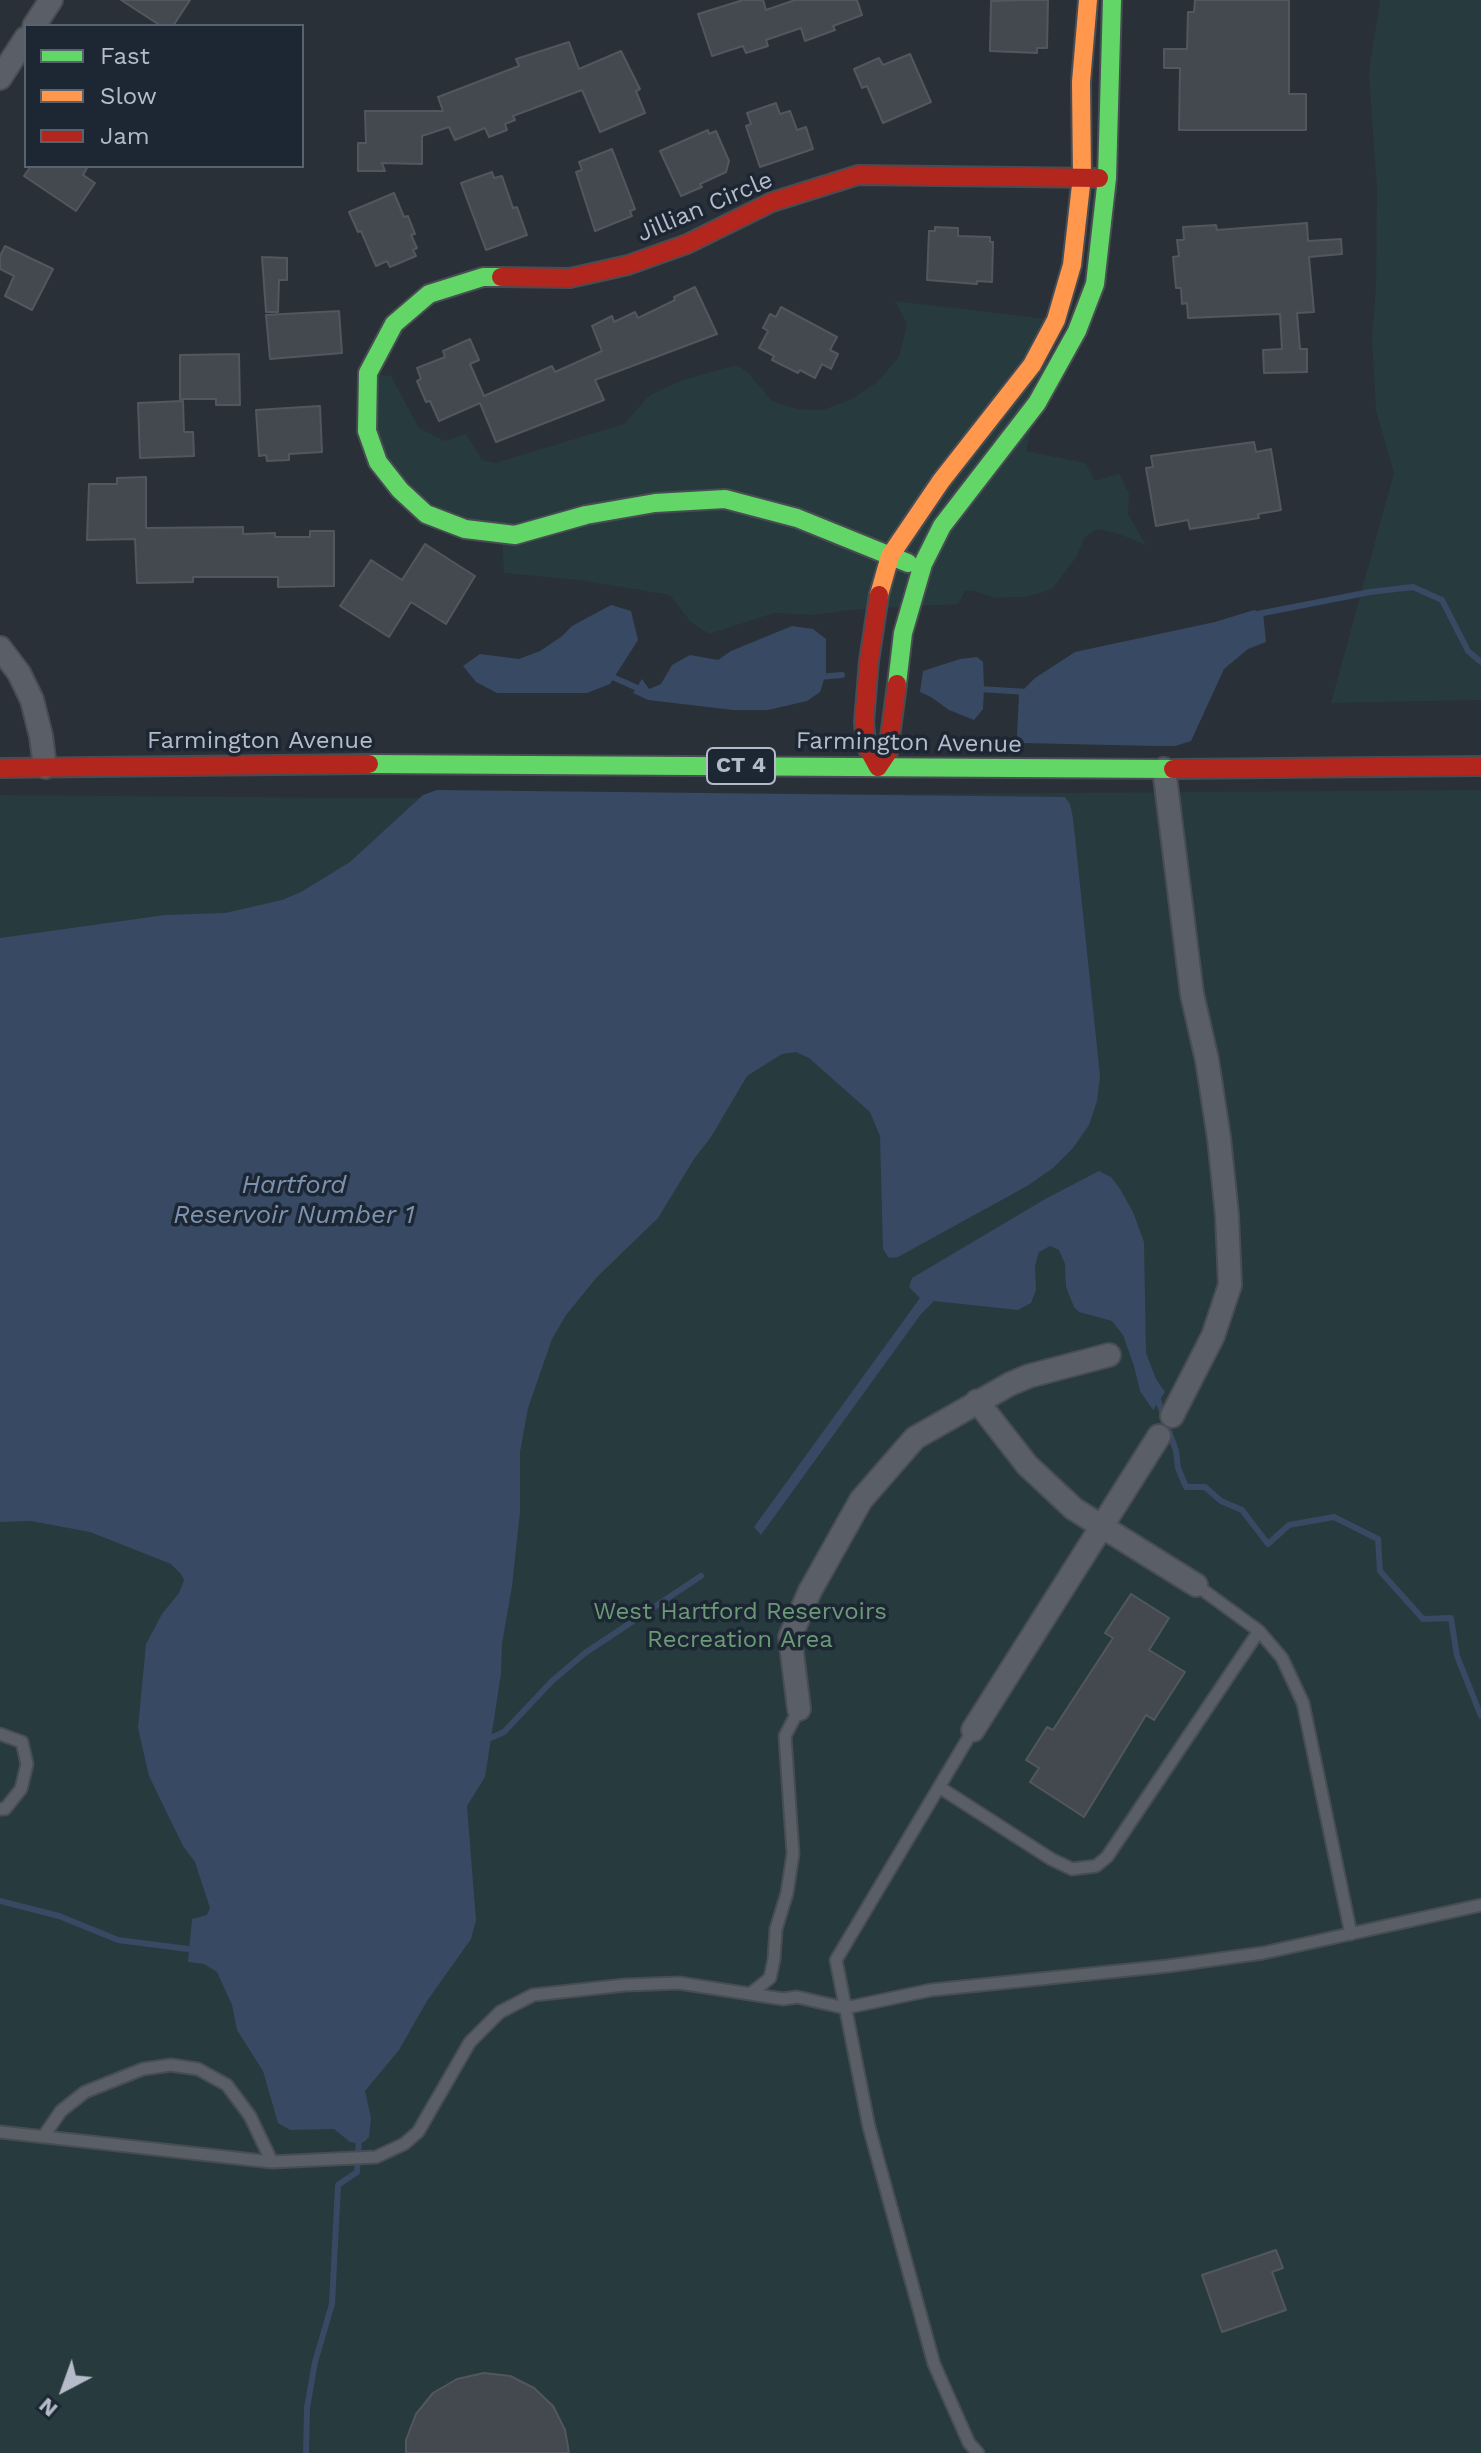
<!DOCTYPE html>
<style>
body{margin:0}
#map{position:relative;width:1481px;height:2453px;overflow:hidden;background:#2a3038;font-family:"Work Sans",sans-serif}
canvas{display:block}
.legend{position:absolute;left:24px;top:24px;width:280px;height:144px;box-sizing:border-box;background:#1d2633;border:2px solid #59626f;margin:0;padding:10px 14px;list-style:none;font-size:24px;color:#b4bcc9}
.legend li{display:flex;align-items:center;gap:16px;height:40px}
.legend b{width:40px;border:2px solid #59626f}
.north{position:absolute;left:24px;top:2349px;width:80px;height:80px;-webkit-text-stroke:6px #1d2633;paint-order:stroke;rotate:221deg;font-size:22px;font-weight:700;line-height:32px;text-align:center;color:#b4bcc9}
.north::after{content:'';display:block;margin:auto;width:28px;height:36px;background:#b4bcc9;clip-path:polygon(50% 0,100% 100%,50% 72%,0 100%)}
</style>
<div id="map">
<canvas width="1481" height="2453"></canvas>
<ul class="legend">
<li><b style="height:10px;background:#63d668"></b>Fast</li>
<li><b style="height:10px;background:#ff974d"></b>Slow</li>
<li><b style="height:10px;background:#b3261e"></b>Jam</li>
</ul>
<div class="north">N</div>
</div>
<script>
const context = document.querySelector('canvas').getContext('2d');
context.lineJoin = 'round';
function fillPath(path, color) { context.fillStyle = color; context.fill(path, 'evenodd'); }
const shape = rows => new Path2D(rows.map(r => 'M' + r).join(''));
function stroke(path, color, width, dash) { context.strokeStyle = color; context.lineWidth = width; context.lineCap = dash ? 'butt' : 'round'; context.setLineDash(dash || []); context.stroke(path); }
function label(font, color, halo, rows, align = 'center') {
  context.font = font + ' "Work Sans",sans-serif'; context.lineWidth = 7; context.setLineDash([]); context.textBaseline = 'middle'; context.strokeStyle = halo; context.fillStyle = color; for (const [text, x, y, turn = 0] of rows) {
    context.save(); context.translate(x, y); context.rotate((+turn || 0) * Math.PI / 180); context.textAlign = isNaN(turn) ? turn : align; if (halo) context.strokeText(text, 0, 0); context.fillText(text, 0, 0); context.restore();
  }
}
const green = shape([
 [1380,0,1481,0,1481,700,1331,703,1394,473,1376,410,1372,338,1376,287,1377,189,1369,73],
 [895,301,1056,320,1026,451,1085,463,1095,481,1119,474,1129,493,1128,514,1146,545,1119,534,1098,529,1084,538,1077,556,1052,589,1027,597,995,598,975,591,965,591,958,604,849,610,813,615,774,613,709,634,690,621,670,595,579,580,504,573,502,534,465,529,378,462,368,373,391,376,419,428,445,441,466,434,482,460,495,463,624,424,650,395,683,380,737,365,749,374,772,401,796,409,823,410,852,399,876,383,899,357,907,324],
 [1481,790,1481,2453,0,2453,0,795,353,798]
]);
const water = shape([
 [611,605,631,611,638,640,610,684,587,693,497,693,476,682,463,666,480,654,519,659,540,651,561,637,572,626],
 [1254,610,1263,613,1266,642,1248,649,1224,669,1191,741,1175,746,1154,746,1024,743,1017,738,1019,694,1035,678,1075,652,1215,622],
 [792,626,813,629,826,639,826,673,820,692,807,701,768,710,733,710,648,700,633,693,642,679,649,689,661,684,672,665,690,655,718,660,731,651],
 [977,657,983,662,984,688,983,709,974,720,949,710,931,697,920,692,923,671,960,659],
 [437,790,1065,797,1070,804,1073,818,1100,1076,1097,1101,1089,1125,1073,1148,1053,1168,1027,1186,898,1257,889,1258,883,1249,880,1136,870,1112,809,1058,796,1052,782,1054,747,1076,711,1137,694,1159,658,1218,597,1277,566,1315,552,1339,528,1408,520,1452,520,1512,512,1586,502,1644,501,1674,485,1777,467,1806,476,1920,471,1939,427,2001,399,2050,365,2091,371,2118,369,2137,364,2142,357,2143,350,2142,334,2129,290,2130,278,2123,263,2071,237,2030,232,2005,217,1972,204,1964,188,1962,192,1919,207,1915,210,1908,195,1862,183,1846,149,1776,138,1728,146,1644,162,1614,179,1593,184,1580,181,1574,171,1564,90,1532,31,1521,0,1522,0,938,165,915,225,913,282,900,301,892,350,862,423,795],
 [1099,1171,1111,1177,1120,1189,1133,1212,1144,1242,1146,1353,1156,1379,1165,1392,1153,1410,1140,1391,1134,1366,1123,1335,1112,1321,1079,1312,1074,1307,1066,1287,1065,1264,1059,1250,1050,1246,1039,1252,1035,1266,1036,1290,1031,1303,1018,1310,934,1301,921,1314,761,1535,754,1527,920,1298,909,1287,912,1278,1047,1198]
]);
const stream = shape([
 [1258,614,1370,592,1413,587,1442,600,1468,651,1481,662],
 [608,675,642,690],
 [818,677,842,675],
 [979,689,1028,692],
 [1157,1397,1176,1451,1178,1468,1186,1487,1205,1487,1221,1501,1242,1510,1268,1544,1289,1525,1334,1517,1378,1539,1380,1571,1423,1619,1451,1618,1457,1656,1481,1716],
 [486,1740,504,1732,552,1681,585,1653,701,1576],
 [0,1901,59,1916,118,1940,196,1950],
 [306,2453,307,2408,315,2362,332,2304,338,2185,357,2172,359,2138]
]);
const building = shape([
 [121,0,190,0,173,26,161,26,121,0],
 [743,0,763,0,766,10,795,0,857,0,862,15,833,26,835,30,805,41,801,28,766,40,768,46,746,53,743,46,712,56,698,14,743,0],
 [1026,0,1048,0,1047,48,1037,48,1037,53,990,51,991,1,1026,0],
 [1195,0,1289,0,1289,94,1306,94,1306,130,1179,130,1180,68,1164,68,1164,49,1187,49,1188,12,1194,12,1195,0],
 [569,42,579,69,621,51,640,89,636,91,645,113,600,132,582,90,513,116,515,120,505,124,507,130,489,137,485,128,455,140,449,127,422,136,422,164,382,163,385,171,358,171,358,143,366,143,365,111,443,111,438,97,519,66,516,59,569,42],
 [910,54,931,102,883,123,867,86,862,88,854,69,879,58,883,65,910,54],
 [776,103,780,114,790,111,797,130,806,127,813,149,760,167,746,126,751,124,747,113,776,103],
 [708,130,709,134,716,131,729,161,726,172,700,184,702,187,681,196,660,151,708,130],
 [612,149,635,209,630,211,632,216,595,231,576,172,582,170,579,162,612,149],
 [31,166,88,166,83,175,95,183,76,211,24,176,31,166],
 [492,172,494,178,502,176,513,208,517,207,527,235,486,250,461,183,492,172],
 [394,193,404,217,408,216,415,234,411,235,417,248,413,250,416,256,390,267,387,261,376,266,361,231,358,232,349,212,394,193],
 [1307,223,1308,241,1341,239,1342,254,1309,257,1314,312,1297,313,1300,349,1307,349,1307,372,1264,373,1263,350,1282,349,1280,314,1188,318,1187,303,1182,304,1181,288,1176,288,1173,257,1179,256,1177,240,1184,240,1183,227,1216,225,1217,230,1307,223],
 [935,227,958,228,958,236,990,237,990,242,993,242,992,282,977,281,977,284,927,280,929,231,935,231,935,227],
 [5,246,53,269,32,310,5,296,14,276,0,269,0,256,5,246],
 [262,257,287,258,287,280,279,280,278,312,266,312,262,257],
 [695,287,717,334,595,380,604,400,496,442,480,403,439,421,430,401,426,402,417,381,421,379,417,368,445,357,443,351,470,339,479,360,470,364,484,396,552,366,555,372,602,351,592,326,612,316,614,322,635,312,638,318,675,300,674,297,695,287],
 [781,307,837,337,830,350,838,354,831,369,822,364,815,378,800,370,798,373,772,360,774,356,759,348,768,331,763,328,770,314,776,317,781,307],
 [339,311,342,353,270,359,266,315,339,311],
 [239,354,240,405,216,405,216,399,180,399,180,355,239,354],
 [183,401,184,432,193,432,194,456,140,458,138,403,183,401],
 [320,406,322,452,289,454,289,460,267,461,266,455,259,456,256,410,320,406],
 [1254,442,1256,452,1271,449,1281,510,1258,514,1259,518,1190,529,1188,520,1156,526,1146,468,1153,467,1151,456,1254,442],
 [146,477,146,528,243,527,243,534,275,533,275,537,310,537,310,531,334,531,334,586,278,587,278,577,193,577,193,582,137,583,135,539,87,540,89,484,117,484,117,478,146,477],
 [425,544,475,576,446,624,411,602,389,637,340,606,371,560,402,580,425,544],
 [1131,1594,1169,1618,1149,1650,1185,1672,1154,1720,1146,1715,1084,1817,1030,1782,1039,1768,1026,1760,1047,1727,1053,1730,1113,1638,1105,1633,1131,1594],
 [1276,2250,1283,2268,1272,2272,1286,2310,1222,2332,1202,2275,1276,2250],
 [484,2373,510,2376,534,2388,553,2406,565,2430,569,2453,406,2453,406,2440,416,2414,433,2393,457,2379,484,2373]
]);
const lane = shape([
 [1196,1585,1259,1631],
 [973,1730,836,1960,869,2127,934,2364,969,2443,978,2453],
 [0,1734,22,1742,27,1764,21,1789,5,1809,0,1809],
 [939,1787,1051,1859,1072,1869,1096,1866,1107,1857,1259,1631,1282,1658,1303,1703,1351,1934],
 [750,1994,770,1978,774,1959,776,1929,787,1893,793,1854,785,1736,799,1709],
 [0,2132,272,2162,376,2157,404,2144,418,2132,470,2042,500,2012,533,1995,625,1985,679,1983,783,1999,797,1997,845,2008,931,1990,1168,1966,1263,1953,1481,1905],
 [43,2137,61,2111,85,2092,143,2069,171,2065,198,2069,227,2085,250,2116,272,2162]
]);
const street = shape([
 [34,26,51,0],
 [0,78,26,38],
 [0,648,19,673,32,700,41,736,45,767],
 [1164,769,1192,994,1207,1060,1219,1138,1227,1215,1230,1285,1213,1336,1172,1416],
 [977,1401,1027,1465,1074,1509,1196,1585],
 [799,1709,790,1637,810,1591,861,1500,915,1438,1010,1384,1029,1376,1109,1355],
 [973,1730,1159,1436]
]);
const fast = shape([
 [501,277,483,277,429,294,394,324,368,373,367,431,378,462,400,490,426,514,465,529,515,535,586,515,655,503,725,499,797,518,908,563],
 [897,684,903,633,923,564,942,526,1037,403,1077,331,1095,284,1107,178,1112,0],
 [369,764,1173,769]
]);
const slow = shape([
 [879,595,890,556,941,481,1032,365,1056,320,1072,265,1082,176,1081,82,1088,0]
]);
const jam = shape([
 [501,277,570,278,628,265,687,244,772,202,858,175,1099,178],
 [879,595,869,661,864,722,866,745,878,767,888,752,897,684],
 [0,768,369,764],
 [1173,769,1481,766]
]);
const shields = [
 [741,766,68]
];
const shieldNames = [
 ["CT 4",741,766]
];
const streetNames = [
 ["Jillian Circle",705,207,-23],
 ["Farmington Avenue",260,741],
 ["Farmington Avenue",909,743,1]
];
const parkNames = [
 ["West Hartford Reservoirs",740,1612],
 ["Recreation Area",740,1640]
];
const waterNames = [
 ["Hartford",294,1185],
 ["Reservoir Number 1",294,1215]
];
fillPath(green, '#273a3e');
fillPath(water, '#384963');
stroke(stream, '#384963', 6);
fillPath(building, '#444950');
stroke(building, '#52575f', 2);
stroke(lane, '#484c53', 15);
stroke(street, '#484c53', 26);
stroke(fast, '#484c53', 22);
stroke(slow, '#484c53', 22);
stroke(jam, '#484c53', 22);
stroke(lane, '#5a5e66', 11);
stroke(street, '#5a5e66', 22);
stroke(fast, '#63d668', 18);
stroke(slow, '#ff974d', 18);
stroke(jam, '#b3261e', 18);
for (const [x, y, w] of shields) { const box = new Path2D(); box.roundRect(x - w / 2, y - 18, w, 36, 6); context.fillStyle = '#1d2633'; context.fill(box); stroke(box, '#b4bcc9', 2); }
label('bold 22px', '#b4bcc9', null, shieldNames);
label('24px', '#b4bcc9', '#1d2633', streetNames);
label('24px', '#6b9a76', '#1d2633', parkNames);
label('italic 26px', '#7c92b1', '#1d2633', waterNames);
</script>
